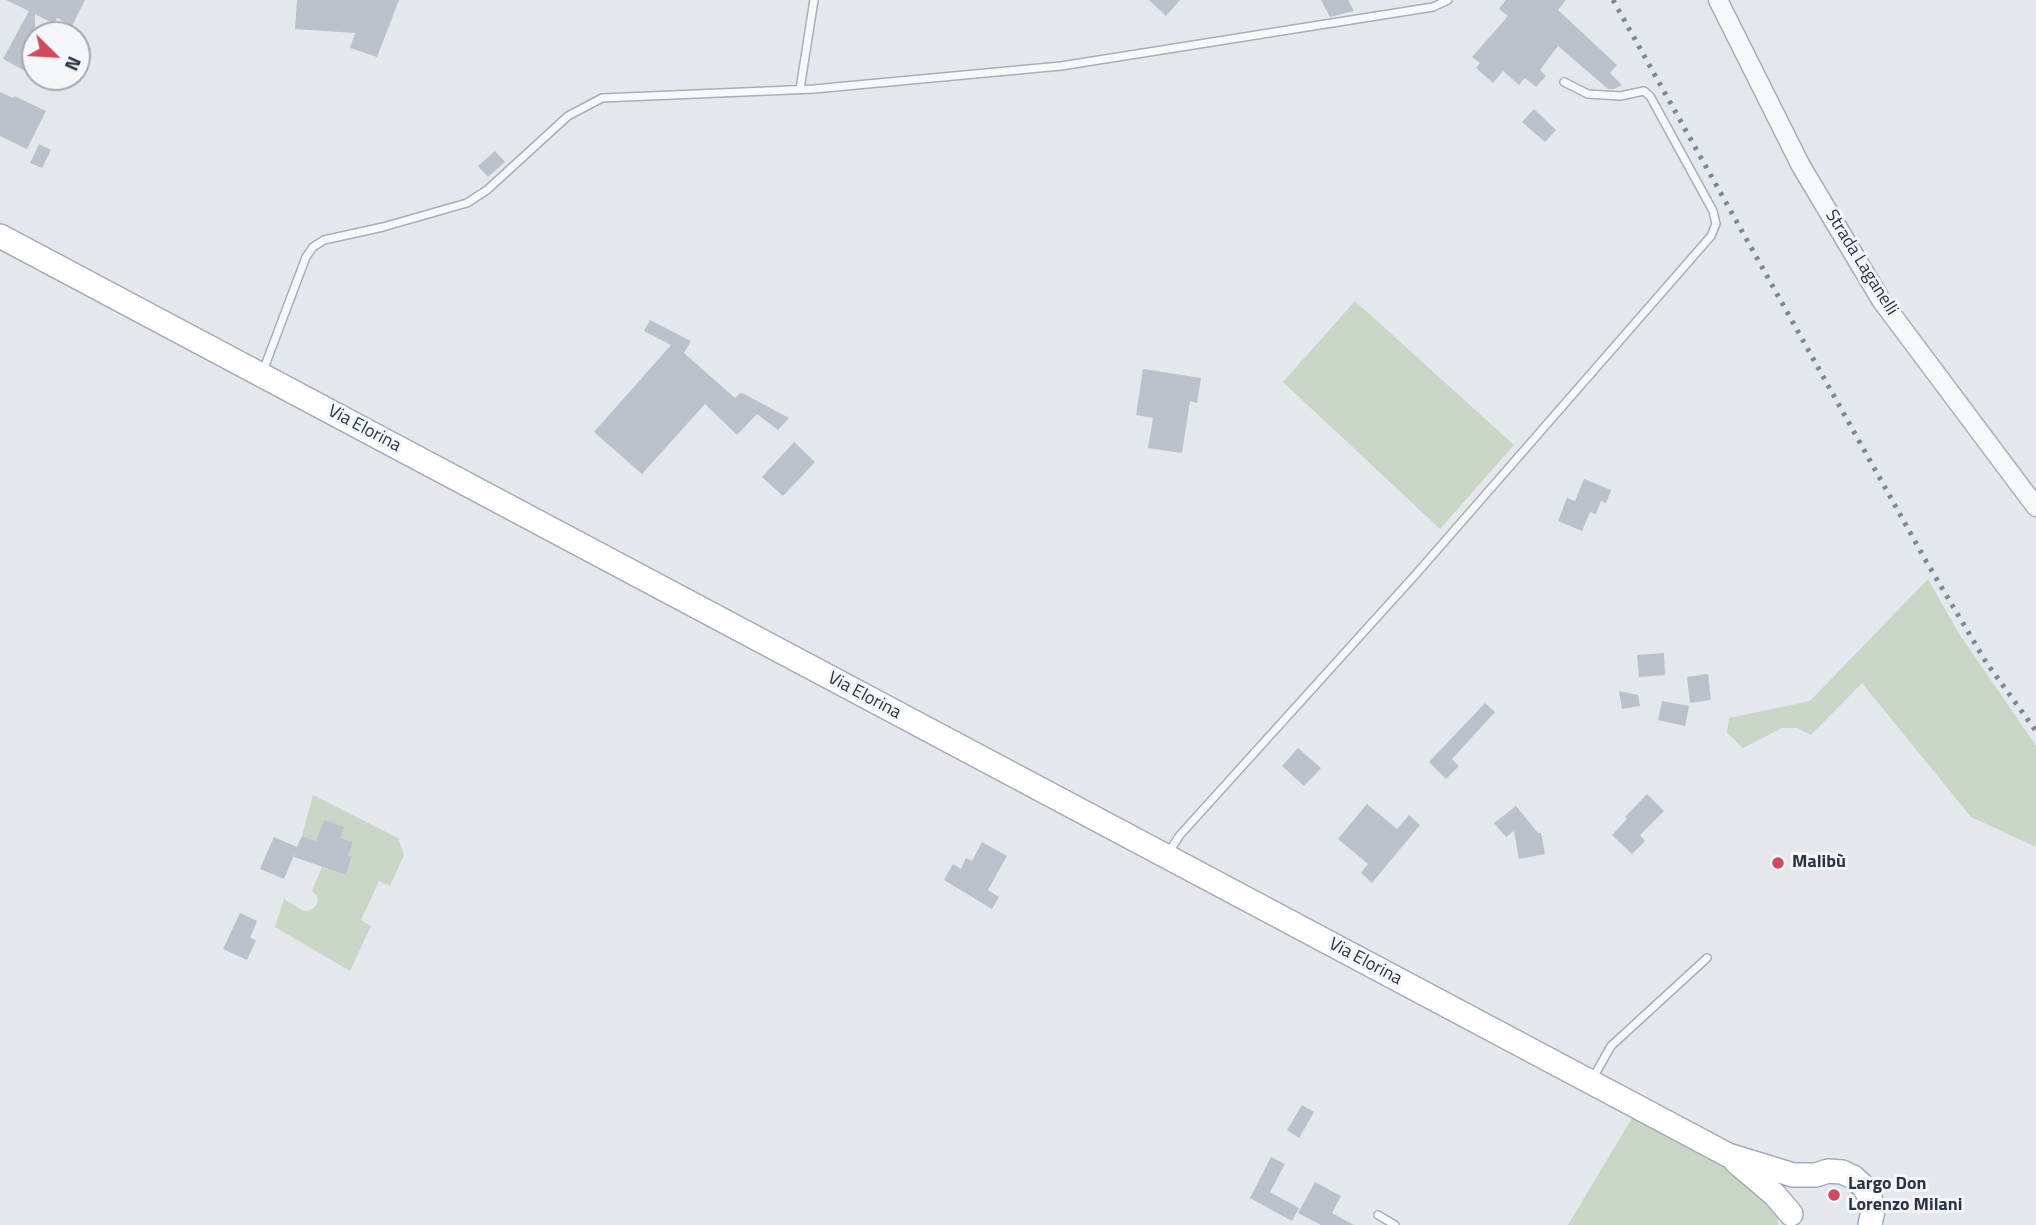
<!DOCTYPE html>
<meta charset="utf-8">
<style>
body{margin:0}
#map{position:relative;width:2036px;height:1225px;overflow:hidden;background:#e4e7ec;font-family:"Titillium Web",sans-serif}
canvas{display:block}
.north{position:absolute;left:21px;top:21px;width:70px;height:70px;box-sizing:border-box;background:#f4f6f9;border:2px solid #a4a8b1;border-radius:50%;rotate:114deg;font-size:19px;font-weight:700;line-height:28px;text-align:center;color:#2b3445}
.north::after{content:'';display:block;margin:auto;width:24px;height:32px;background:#d1495b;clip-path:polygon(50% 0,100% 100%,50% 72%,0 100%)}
</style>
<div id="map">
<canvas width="2036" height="1225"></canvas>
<div class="north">N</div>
</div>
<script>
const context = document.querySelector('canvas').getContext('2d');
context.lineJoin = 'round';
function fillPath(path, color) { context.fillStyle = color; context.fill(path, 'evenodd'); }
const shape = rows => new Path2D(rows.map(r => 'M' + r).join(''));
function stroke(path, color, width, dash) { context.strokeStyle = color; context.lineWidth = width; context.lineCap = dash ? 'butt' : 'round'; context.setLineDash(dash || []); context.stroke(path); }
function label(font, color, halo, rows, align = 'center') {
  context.font = font + ' "Titillium Web",sans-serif'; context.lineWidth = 6; context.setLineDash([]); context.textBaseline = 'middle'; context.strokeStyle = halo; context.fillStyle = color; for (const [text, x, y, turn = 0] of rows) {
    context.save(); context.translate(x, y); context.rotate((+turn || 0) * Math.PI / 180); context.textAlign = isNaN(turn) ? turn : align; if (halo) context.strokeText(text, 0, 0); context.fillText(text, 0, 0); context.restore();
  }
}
const green = shape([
 [1355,301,1514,445,1440,529,1283,382],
 [1928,579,1958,632,2036,746,2036,847,1971,817,1862,683,1811,735,1797,728,1782,728,1743,748,1727,733,1729,718,1810,701],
 [313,795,398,838,404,855,390,886,379,881,361,920,371,926,350,971,275,927,284,899,302,910,308,911,314,908,318,902,317,896,312,891,322,867,346,875,352,858,348,856,353,842,340,838,319,842,302,836],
 [1632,1118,1731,1170,1777,1208,1778,1225,1568,1225]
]);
const building = shape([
 [6,0,85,0,72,26,57,18,54,24,35,14,35,52,25,71,3,59,29,11],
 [297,0,399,0,377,57,350,48,355,33,295,29],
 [1149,0,1180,0,1166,16],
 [1321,0,1348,0,1354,11,1330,17],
 [1506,0,1566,0,1558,10,1617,65,1610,73,1622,85,1614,89,1608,89,1558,46,1540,70,1546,76,1536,87,1525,78,1519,85,1503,71,1493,83,1476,68,1480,63,1472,57,1508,16,1499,9],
 [0,92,13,98,14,96,46,111,27,149,0,136],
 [1534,109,1556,130,1545,142,1522,122],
 [39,144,51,150,42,168,30,163],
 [495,151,505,162,488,177,478,166],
 [650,320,691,341,684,353,735,398,740,393,744,394,789,418,778,430,757,414,737,435,705,404,642,474,594,432,671,345,644,331],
 [1143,369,1201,378,1197,403,1190,401,1182,453,1148,448,1153,418,1136,415],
 [794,442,815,462,783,496,762,477],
 [1584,479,1611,490,1606,503,1601,501,1596,514,1590,512,1582,531,1558,521,1567,498,1575,501],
 [1664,653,1665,675,1639,677,1637,655],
 [1708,674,1711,700,1690,703,1687,677],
 [1619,691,1638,695,1640,706,1622,709],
 [1662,701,1689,706,1685,726,1658,720],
 [1485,703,1495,712,1452,759,1459,766,1446,779,1429,762],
 [1298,748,1321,768,1304,786,1282,766],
 [1647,794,1664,811,1640,835,1645,841,1632,854,1612,835,1627,819,1625,817],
 [1367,804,1397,829,1409,815,1420,825,1372,883,1361,873,1368,864,1338,839],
 [1516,806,1538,833,1541,833,1545,854,1519,859,1514,831,1506,837,1494,823],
 [324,820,344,827,340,838,353,842,348,856,352,857,346,875,294,857,295,853,284,879,260,869,274,837,297,847,302,836,316,841],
 [982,842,1007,856,988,890,999,897,992,909,944,880,953,864,961,869,966,858,972,861],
 [240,913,257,921,250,938,256,940,247,960,223,949],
 [1302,1105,1314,1112,1299,1138,1287,1130],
 [1271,1157,1285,1164,1270,1192,1299,1208,1292,1221,1250,1198],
 [1315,1182,1341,1196,1332,1213,1354,1225,1321,1225,1298,1213]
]);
const service = shape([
 [800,89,814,0],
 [263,371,306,257,313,247,324,240,383,227,467,203,487,190,568,116,602,98,814,89,1061,66,1433,7,1448,0],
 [1168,853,1180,835,1417,573,1711,236,1716,224,1713,211,1650,96,1644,91,1620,96,1588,94,1564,82],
 [1593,1078,1611,1046,1707,958],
 [1378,1215,1395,1225]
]);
const tertiary = shape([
 [1718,0,1801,166,1881,300,2036,507]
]);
const primary = shape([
 [0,236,1728,1155,1793,1175,1816,1175,1828,1171,1842,1172,1853,1177,1863,1186,1870,1197,1873,1210,1870,1225],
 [1736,1162,1775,1195,1791,1214]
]);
const rail = shape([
 [1613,0,1926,561,1986,662,2036,731]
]);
const markers = [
 [1778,863,7,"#d1495b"],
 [1834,1195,7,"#d1495b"]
];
const streetNames = [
 ["Strada Laganelli",1861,263,58],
 ["Via Elorina",364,429,28],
 ["Via Elorina",864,696,28],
 ["Via Elorina",1365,962,28]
];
const poiNames = [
 ["Malibù",1792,863],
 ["Largo Don",1848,1185],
 ["Lorenzo Milani",1848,1206]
];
fillPath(green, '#c9d6c5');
fillPath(building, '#bbc0ca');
stroke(service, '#a9aeb7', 10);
stroke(tertiary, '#a9aeb7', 21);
stroke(primary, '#a3abb8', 26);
stroke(service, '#f7f8fa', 7);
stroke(tertiary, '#f7f8fa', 18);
stroke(primary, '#fff', 23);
stroke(rail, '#7d8696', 5, [3.5, 7]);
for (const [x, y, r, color] of markers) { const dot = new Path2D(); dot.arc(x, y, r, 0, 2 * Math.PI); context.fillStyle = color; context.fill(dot); stroke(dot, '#f4f6f9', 2.5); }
label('18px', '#2b3445', '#f4f6f9', streetNames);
label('bold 18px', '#2b3445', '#f4f6f9', poiNames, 'left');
</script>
